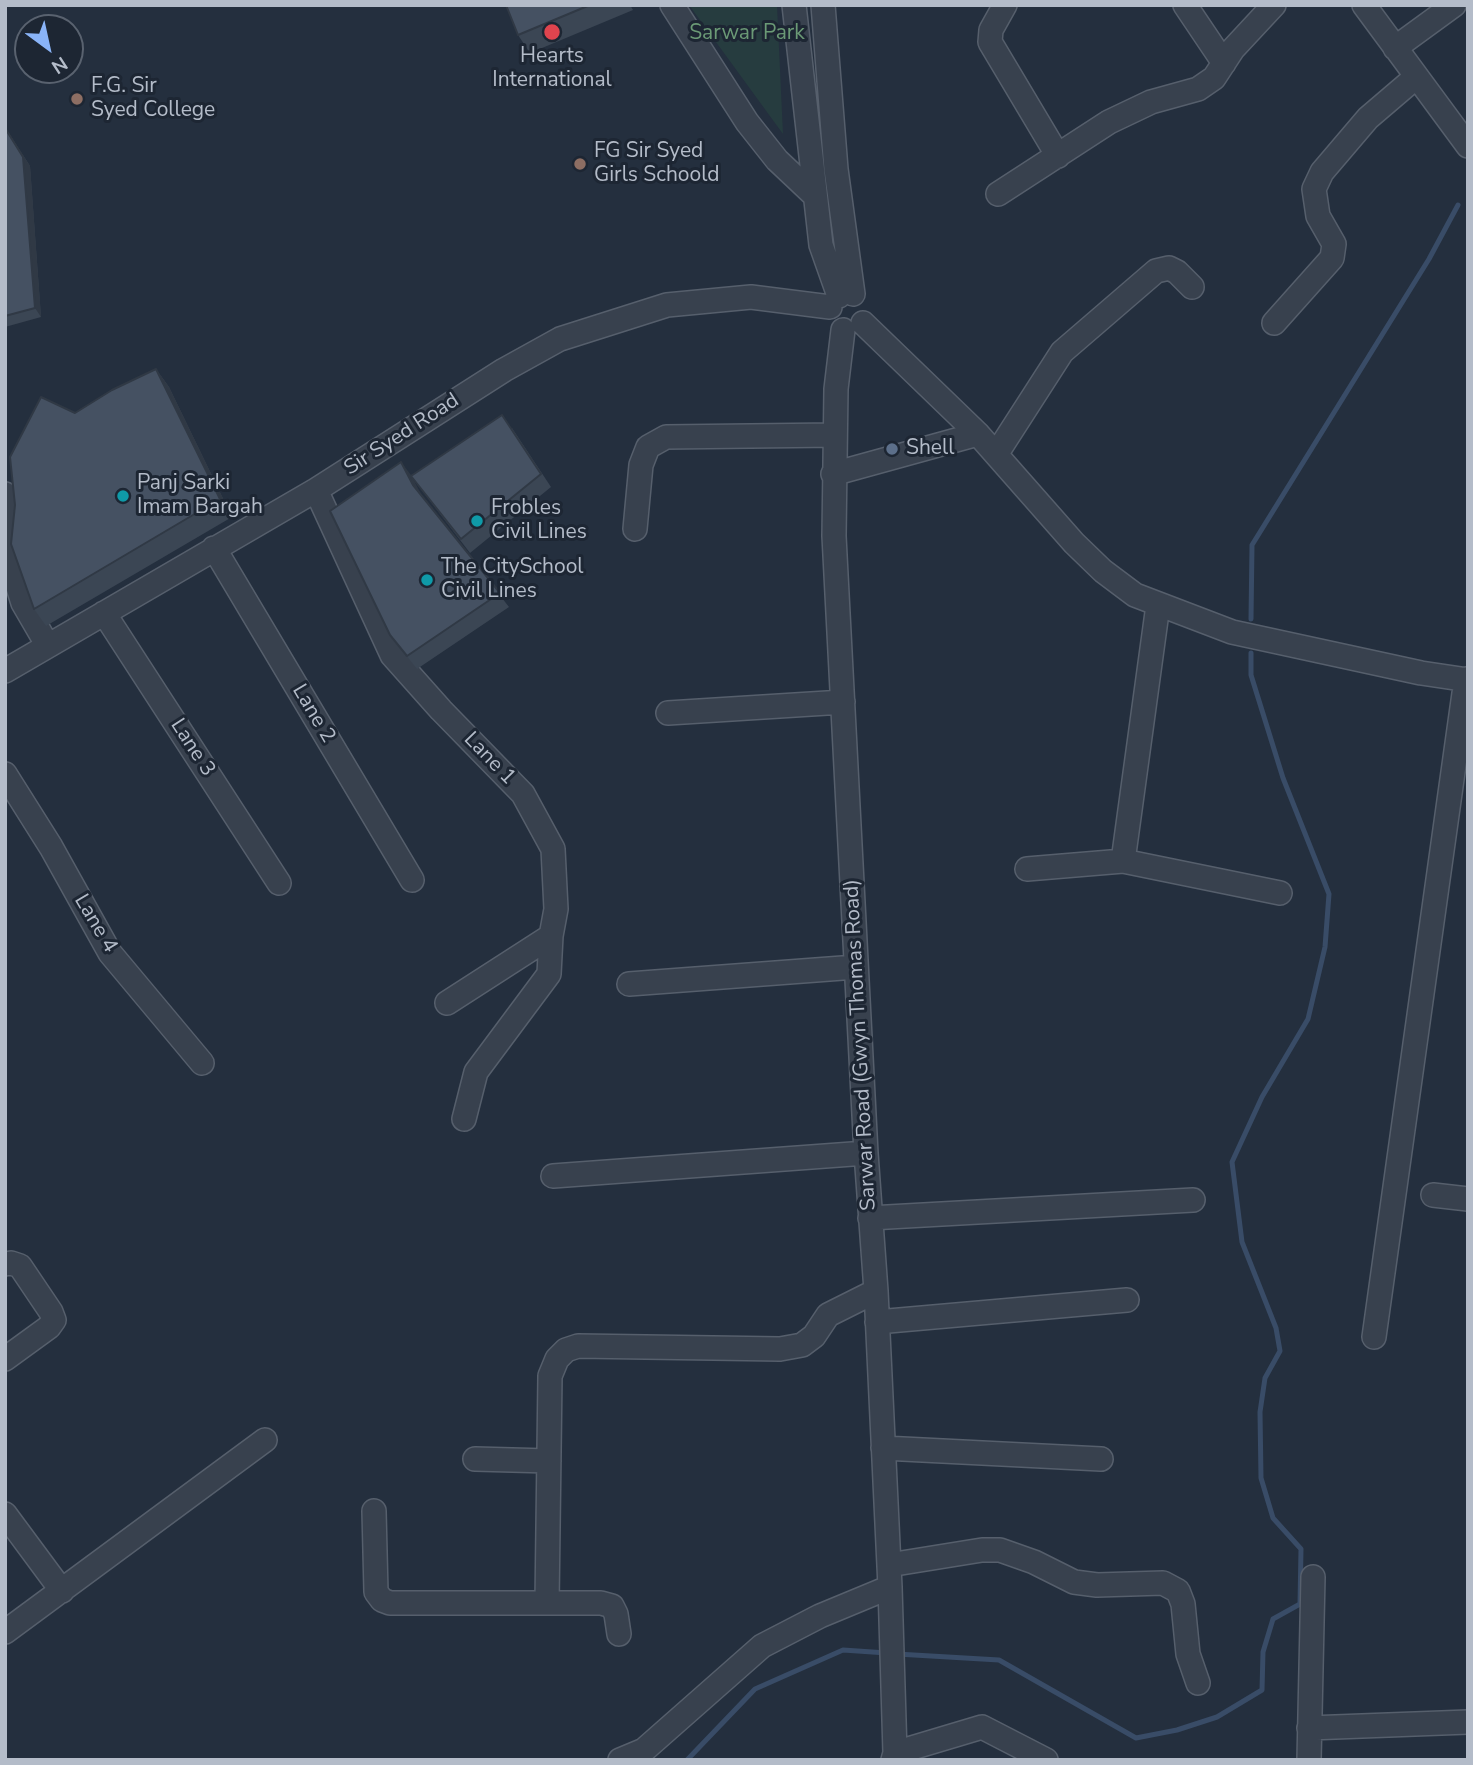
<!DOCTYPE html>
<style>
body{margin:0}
#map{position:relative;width:1473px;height:1765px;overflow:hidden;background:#242f3e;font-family:"Nunito Sans",sans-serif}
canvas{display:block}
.frame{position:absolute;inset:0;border:7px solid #b4bcc9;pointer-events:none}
.north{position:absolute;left:14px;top:14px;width:70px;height:70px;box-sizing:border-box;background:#1d2633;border:2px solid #59626f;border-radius:50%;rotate:147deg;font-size:19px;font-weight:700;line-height:28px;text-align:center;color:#b4bcc9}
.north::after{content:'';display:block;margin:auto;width:24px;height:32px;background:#8ab4f8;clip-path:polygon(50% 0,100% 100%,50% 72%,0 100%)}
</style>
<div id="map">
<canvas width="1473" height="1765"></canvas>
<div class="frame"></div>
<div class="north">N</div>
</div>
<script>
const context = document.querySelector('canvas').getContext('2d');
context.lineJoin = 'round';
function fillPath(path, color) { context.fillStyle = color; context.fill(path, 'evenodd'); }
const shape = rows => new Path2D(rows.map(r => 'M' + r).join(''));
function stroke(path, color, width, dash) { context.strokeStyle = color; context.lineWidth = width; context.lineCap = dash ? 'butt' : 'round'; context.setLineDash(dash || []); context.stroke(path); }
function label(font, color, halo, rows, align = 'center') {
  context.font = font + ' "Nunito Sans",sans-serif'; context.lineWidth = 6; context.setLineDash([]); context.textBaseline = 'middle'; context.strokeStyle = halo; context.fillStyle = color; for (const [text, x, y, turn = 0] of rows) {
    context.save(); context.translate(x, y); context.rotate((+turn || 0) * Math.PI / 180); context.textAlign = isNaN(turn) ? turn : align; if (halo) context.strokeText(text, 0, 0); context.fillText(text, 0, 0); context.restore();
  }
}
const green = shape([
 [689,5,777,5,783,134]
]);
const stream = shape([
 [1251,619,1252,545,1429,259,1458,205],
 [897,1654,999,1660,1136,1738,1177,1730,1217,1717,1262,1690,1263,1652,1273,1619,1300,1604,1301,1549,1273,1518,1261,1478,1260,1412,1265,1378,1280,1351,1276,1328,1242,1242,1232,1162,1262,1097,1308,1019,1325,947,1329,894,1283,778,1251,675,1251,653],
 [687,1760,755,1689,843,1650,887,1653]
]);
const minor = shape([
 [672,5,747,122,777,160,813,194],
 [794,5,821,245,839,296],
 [823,5,836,169,853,294],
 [1005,5,991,30,990,42,1058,156],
 [1185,5,1224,63],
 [1364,5,1468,146],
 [1395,48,1454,5],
 [998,194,1109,122,1151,102,1198,89,1214,78,1233,49,1274,5],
 [863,323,978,434,1074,543,1103,571,1135,595,1232,632,1421,673,1468,680],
 [1274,323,1332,258,1334,244,1318,216,1314,189,1322,172,1368,118,1416,77],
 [843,330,836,389,834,536,866,1153,876,1291,890,1587,895,1753,893,1760],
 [997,453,1062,352,1156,271,1169,268,1177,272,1192,287],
 [833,474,978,434],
 [316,490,392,655,441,710,523,794,553,849,556,909,551,936,549,974,476,1072,464,1119],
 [5,494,16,527,11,565,23,603,48,646],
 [635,529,641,465,648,447,666,437,835,435],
 [214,548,412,880],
 [104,613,279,883],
 [5,671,316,490,504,370,560,339,667,305,751,297,830,307],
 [668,713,843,702],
 [5,774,51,847,110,953,202,1063],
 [1123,861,1158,605],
 [1027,869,1123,861,1280,893],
 [629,984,856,967],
 [447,1003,551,936],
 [553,1176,866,1153],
 [1433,1195,1468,1199],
 [870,1218,1193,1200],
 [5,1264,11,1263,20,1266,51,1312,54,1320,49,1327,5,1359],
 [877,1322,1127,1300],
 [1374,1337,1466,679],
 [883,1448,1101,1459],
 [475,1459,549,1461],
 [374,1511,376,1592,382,1600,390,1603,601,1603,612,1606,616,1614,619,1634],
 [5,1514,62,1591],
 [889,1565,982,1550,1000,1550,1034,1562,1074,1582,1097,1585,1163,1583,1178,1591,1183,1604,1188,1654,1198,1683],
 [547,1603,550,1376,557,1359,566,1350,578,1346,780,1349,802,1345,814,1336,828,1315,876,1291],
 [5,1632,265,1440],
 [1309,1728,1468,1722],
 [895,1753,982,1727,1046,1760],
 [620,1760,644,1750,762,1646,820,1616,890,1587],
 [1309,1760,1313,1577]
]);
const wall = shape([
 [506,5,630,5,633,10,530,53,518,35],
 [5,127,30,166,41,317,5,327],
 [156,369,169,387,232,517,46,626,34,609,75,413],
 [512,428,551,487,470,553,411,476,420,493,509,607,417,669,390,635,411,476]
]);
const shadedWall = shape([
 [5,127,30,166,41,317,35,308],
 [156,369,169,387,232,517,220,499],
 [401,462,411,475,423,498,413,485]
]);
const building = shape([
 [506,5,590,5,518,35,506,5],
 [5,128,23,157,35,308,5,316,5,128],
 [156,369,220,499,34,609,11,544,15,505,10,457,41,397,75,413,112,390,156,369],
 [502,415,541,474,461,539,411,476,502,415],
 [401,462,413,485,500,593,407,656,390,635,330,511,401,462]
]);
const markers = [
 [552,32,9,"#e0444e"],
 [77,99,7,"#8d6e63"],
 [580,164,7,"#8d6e63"],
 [892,449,7,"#5c6f8a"],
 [123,496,7,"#0f9aa8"],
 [477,521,7,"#0f9aa8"],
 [427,580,7,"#0f9aa8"]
];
const parkNames = [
 ["Sarwar Park",747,34]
];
const poiNames = [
 ["Hearts",552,57,"center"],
 ["International",552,81,"center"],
 ["F.G. Sir",91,87],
 ["Syed College",91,111],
 ["FG Sir Syed",594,152],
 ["Girls Schoold",594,176],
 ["Shell",906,449],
 ["Panj Sarki",137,484],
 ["Imam Bargah",137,508],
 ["Frobles",491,509],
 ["Civil Lines",491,533],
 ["The CitySchool",441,568],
 ["Civil Lines",441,592]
];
const streetNames = [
 ["Sir Syed Road",402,435,-33],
 ["Lane 2",313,714,59],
 ["Lane 3",192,748,57],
 ["Lane 1",489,759,46],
 ["Lane 4",95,924,59],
 ["Sarwar Road (Gwyn Thomas Road)",861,1045,-93]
];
fillPath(green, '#263c3f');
stroke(stream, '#394c67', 5);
stroke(minor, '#565f6c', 26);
stroke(minor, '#38414e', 23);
fillPath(wall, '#3b4654');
fillPath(shadedWall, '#303945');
fillPath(building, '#455162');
stroke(building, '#303945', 2);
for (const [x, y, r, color] of markers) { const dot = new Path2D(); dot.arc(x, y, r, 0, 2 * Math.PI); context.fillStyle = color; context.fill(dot); stroke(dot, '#1d2633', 2.5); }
label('21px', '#6b9a76', '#1d2633', parkNames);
label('21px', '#b4bcc9', '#1d2633', poiNames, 'left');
label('21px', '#b4bcc9', '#1d2633', streetNames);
</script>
